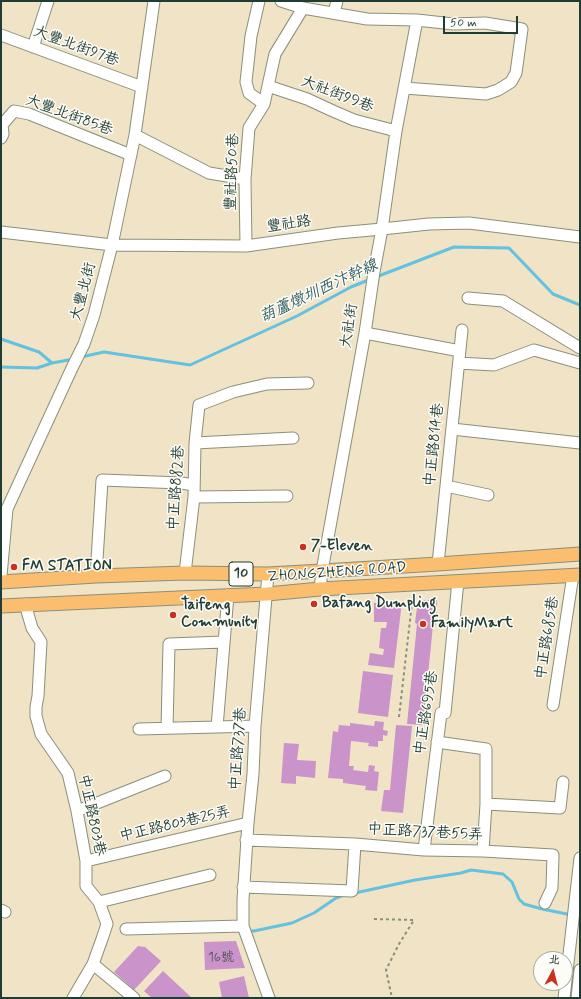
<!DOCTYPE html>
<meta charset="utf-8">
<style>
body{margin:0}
#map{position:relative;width:581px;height:999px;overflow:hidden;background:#f0e3c6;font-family:Mynerve,"LXGW WenKai TC",sans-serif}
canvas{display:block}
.frame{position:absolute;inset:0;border:2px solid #1f3d34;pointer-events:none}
.north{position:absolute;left:533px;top:951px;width:40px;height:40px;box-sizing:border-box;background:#fdfcf7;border:1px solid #a4b0a9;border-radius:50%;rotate:7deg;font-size:11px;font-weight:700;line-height:16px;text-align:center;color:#1f3d34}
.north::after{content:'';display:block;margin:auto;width:14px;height:18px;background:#c8321e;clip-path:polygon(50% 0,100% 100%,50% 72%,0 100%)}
.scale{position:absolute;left:443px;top:16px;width:75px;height:18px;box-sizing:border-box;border:2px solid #1f3d34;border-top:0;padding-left:5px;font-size:12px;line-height:14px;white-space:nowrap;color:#1f3d34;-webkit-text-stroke:3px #fdfcf7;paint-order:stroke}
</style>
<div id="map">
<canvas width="581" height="999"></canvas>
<div class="frame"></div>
<div class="north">北</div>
<div class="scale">50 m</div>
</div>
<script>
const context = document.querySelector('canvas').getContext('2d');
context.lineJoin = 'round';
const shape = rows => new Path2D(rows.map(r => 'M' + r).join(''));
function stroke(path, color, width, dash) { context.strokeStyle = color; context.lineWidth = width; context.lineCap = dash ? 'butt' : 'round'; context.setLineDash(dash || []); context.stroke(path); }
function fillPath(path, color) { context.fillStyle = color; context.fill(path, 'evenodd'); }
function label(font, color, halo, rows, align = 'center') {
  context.font = font + ' Mynerve,"LXGW WenKai TC",sans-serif'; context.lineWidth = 3; context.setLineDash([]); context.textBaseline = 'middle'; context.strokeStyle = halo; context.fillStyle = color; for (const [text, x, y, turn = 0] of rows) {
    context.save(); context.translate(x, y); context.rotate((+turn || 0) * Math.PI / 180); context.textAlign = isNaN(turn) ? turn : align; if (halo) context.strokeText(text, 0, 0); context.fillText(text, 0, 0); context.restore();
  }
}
const stream = shape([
 [376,277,454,247,509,248,553,294,580,305],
 [1,339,39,352,52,363],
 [81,357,104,352,190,365,297,316,351,287,371,279],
 [1,367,37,368,52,363,74,359],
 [355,893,415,880,461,873,471,870,503,874,512,882,519,899,524,904,542,909,567,914],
 [247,931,254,931,292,923,314,913,336,898,344,895]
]);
const building = shape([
 [418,600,437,600,436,625,433,625,423,725,407,724,417,624,415,623],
 [402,602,394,668,368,665,370,653,383,655,384,649,379,648,381,628,386,628,387,622,374,622,374,603],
 [363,671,393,675,388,717,358,713],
 [375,721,384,722,383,730,388,731,387,736,383,735,383,741,378,741,378,747,368,746,369,743,351,741,349,766,354,766,353,770,368,772,369,765,375,766,374,771,379,772,377,791,365,790,366,786,343,783,343,779,328,778,333,731,338,732,339,725,350,726,350,723,374,726],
 [396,725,412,726,403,813,381,811,384,790,390,790],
 [284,743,299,744,297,760,316,761,315,778,296,776,296,784,281,783],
 [236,941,245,968,205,970,204,942],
 [138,946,145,947,161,961,134,990,114,972],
 [163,971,192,998,152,998,144,991],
 [244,976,249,998,222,998,219,982]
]);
const path = shape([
 [399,717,413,594],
 [374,919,414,920,399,944,386,970,392,998]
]);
const minor = shape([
 [259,1,251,36,246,82,249,93,264,104],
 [281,1,303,8,367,19,417,20,453,24,485,23,522,29,516,73,511,82,498,90,486,94,404,88],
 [334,13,337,1],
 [1,35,142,87],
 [33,47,48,1],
 [268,86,307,99,333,111,354,120,396,131],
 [2,125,14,111,29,114,131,155],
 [135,135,209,173,245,179],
 [1,138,3,134,2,125],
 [1,232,112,245,246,246,338,233,382,229,429,224,469,223,580,237],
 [246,246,245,179,249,128,264,104,275,54,303,8],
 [468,298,503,301,580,348],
 [365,333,455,350],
 [459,363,494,365,534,350,580,363],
 [452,429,580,443],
 [195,443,293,438],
 [446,486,488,495],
 [194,497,287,496],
 [438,564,462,330],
 [185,573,194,497,195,443,199,405,233,392,267,384,308,383],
 [268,574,255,726,253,774,248,823,243,900,243,926,269,998],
 [1,576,7,509,72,368,84,344,94,315,112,245,135,135,154,1],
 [96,576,102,480,181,483,194,485],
 [320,589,322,571,365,333,374,272,382,229,396,131,417,20],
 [25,604,32,628,41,642,38,696,36,707,36,716,41,734,68,773,77,811,86,861,86,886,99,902,107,924,102,939,93,964,73,998],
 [553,705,573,575],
 [217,727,228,595],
 [167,728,169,644,224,642],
 [139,729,255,726],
 [437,742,486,749,486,804,483,851],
 [486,804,560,808,563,782],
 [77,811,165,776],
 [246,840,355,844,424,850,483,851,553,855,552,888,545,903],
 [424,850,441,713,445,713,458,581],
 [86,861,248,823],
 [243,887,352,891,355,844],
 [99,902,210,875],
 [1,910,5,912],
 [126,929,243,926],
 [93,964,134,998],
 [564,998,580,858],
 [577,998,580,970]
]);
const major = shape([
 [1,582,96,576,185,573,268,574,322,571,438,564,580,554],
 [1,606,267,594,320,589,580,575]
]);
const markers = [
 [303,547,4,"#c8321e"],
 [14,567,4,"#c8321e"],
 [314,604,4,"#c8321e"],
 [173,615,4,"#c8321e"],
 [423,624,4,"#c8321e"]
];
const numberNames = [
 ["16號",221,958]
];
const shields = [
 [241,574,24]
];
const shieldNames = [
 ["10",241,574]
];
const streetNames = [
 ["大豐北街97巷",76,47,20],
 ["大社街99巷",337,95,21],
 ["大豐北街85巷",69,116,20],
 ["豐社路50巷",233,172,-88],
 ["豐社路",289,225,-8],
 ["大豐北街",84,292,-75],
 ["大社街",350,326,-81],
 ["中正路814巷",435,445,-84],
 ["中正路882巷",177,488,-86],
 ["ZHONGZHENG ROAD",337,573,-4],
 ["中正路685巷",548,638,-81],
 ["中正路695巷",427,713,-81],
 ["中正路737巷",239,749,-86],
 ["中正路803巷",91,815,78],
 ["中正路803巷25弄",175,825,-13],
 ["中正路737巷55弄",425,833,3]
];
const poiNames = [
 ["7-Eleven",311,547],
 ["FM STATION",22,567],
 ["Bafang Dumpling",322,604],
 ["Taifeng",181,606],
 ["Community",181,623],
 ["FamilyMart",431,624]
];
const waterNames = [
 ["葫蘆燉圳西汴幹線",319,292,-25]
];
stroke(stream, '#63c1e1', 3);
fillPath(building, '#ca93ca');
stroke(minor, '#88907d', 13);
stroke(major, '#88907d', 15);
stroke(path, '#88907d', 2, [3, 3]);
stroke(minor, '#fff', 11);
stroke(major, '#fbbe6e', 13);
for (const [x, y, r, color] of markers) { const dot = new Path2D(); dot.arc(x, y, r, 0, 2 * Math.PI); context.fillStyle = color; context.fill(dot); stroke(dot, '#fdfcf7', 1.5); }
label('13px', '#4a525a', null, numberNames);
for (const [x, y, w] of shields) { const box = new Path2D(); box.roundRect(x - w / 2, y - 12, w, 24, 3); context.fillStyle = '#fdfcf7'; context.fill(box); stroke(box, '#1f3d34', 1); }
label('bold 14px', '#1f3d34', null, shieldNames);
label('15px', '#1f3d34', '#fdfcf7', streetNames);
label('bold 15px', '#1f3d34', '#fdfcf7', poiNames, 'left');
label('italic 16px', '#305e5f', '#fdfcf7', waterNames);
</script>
